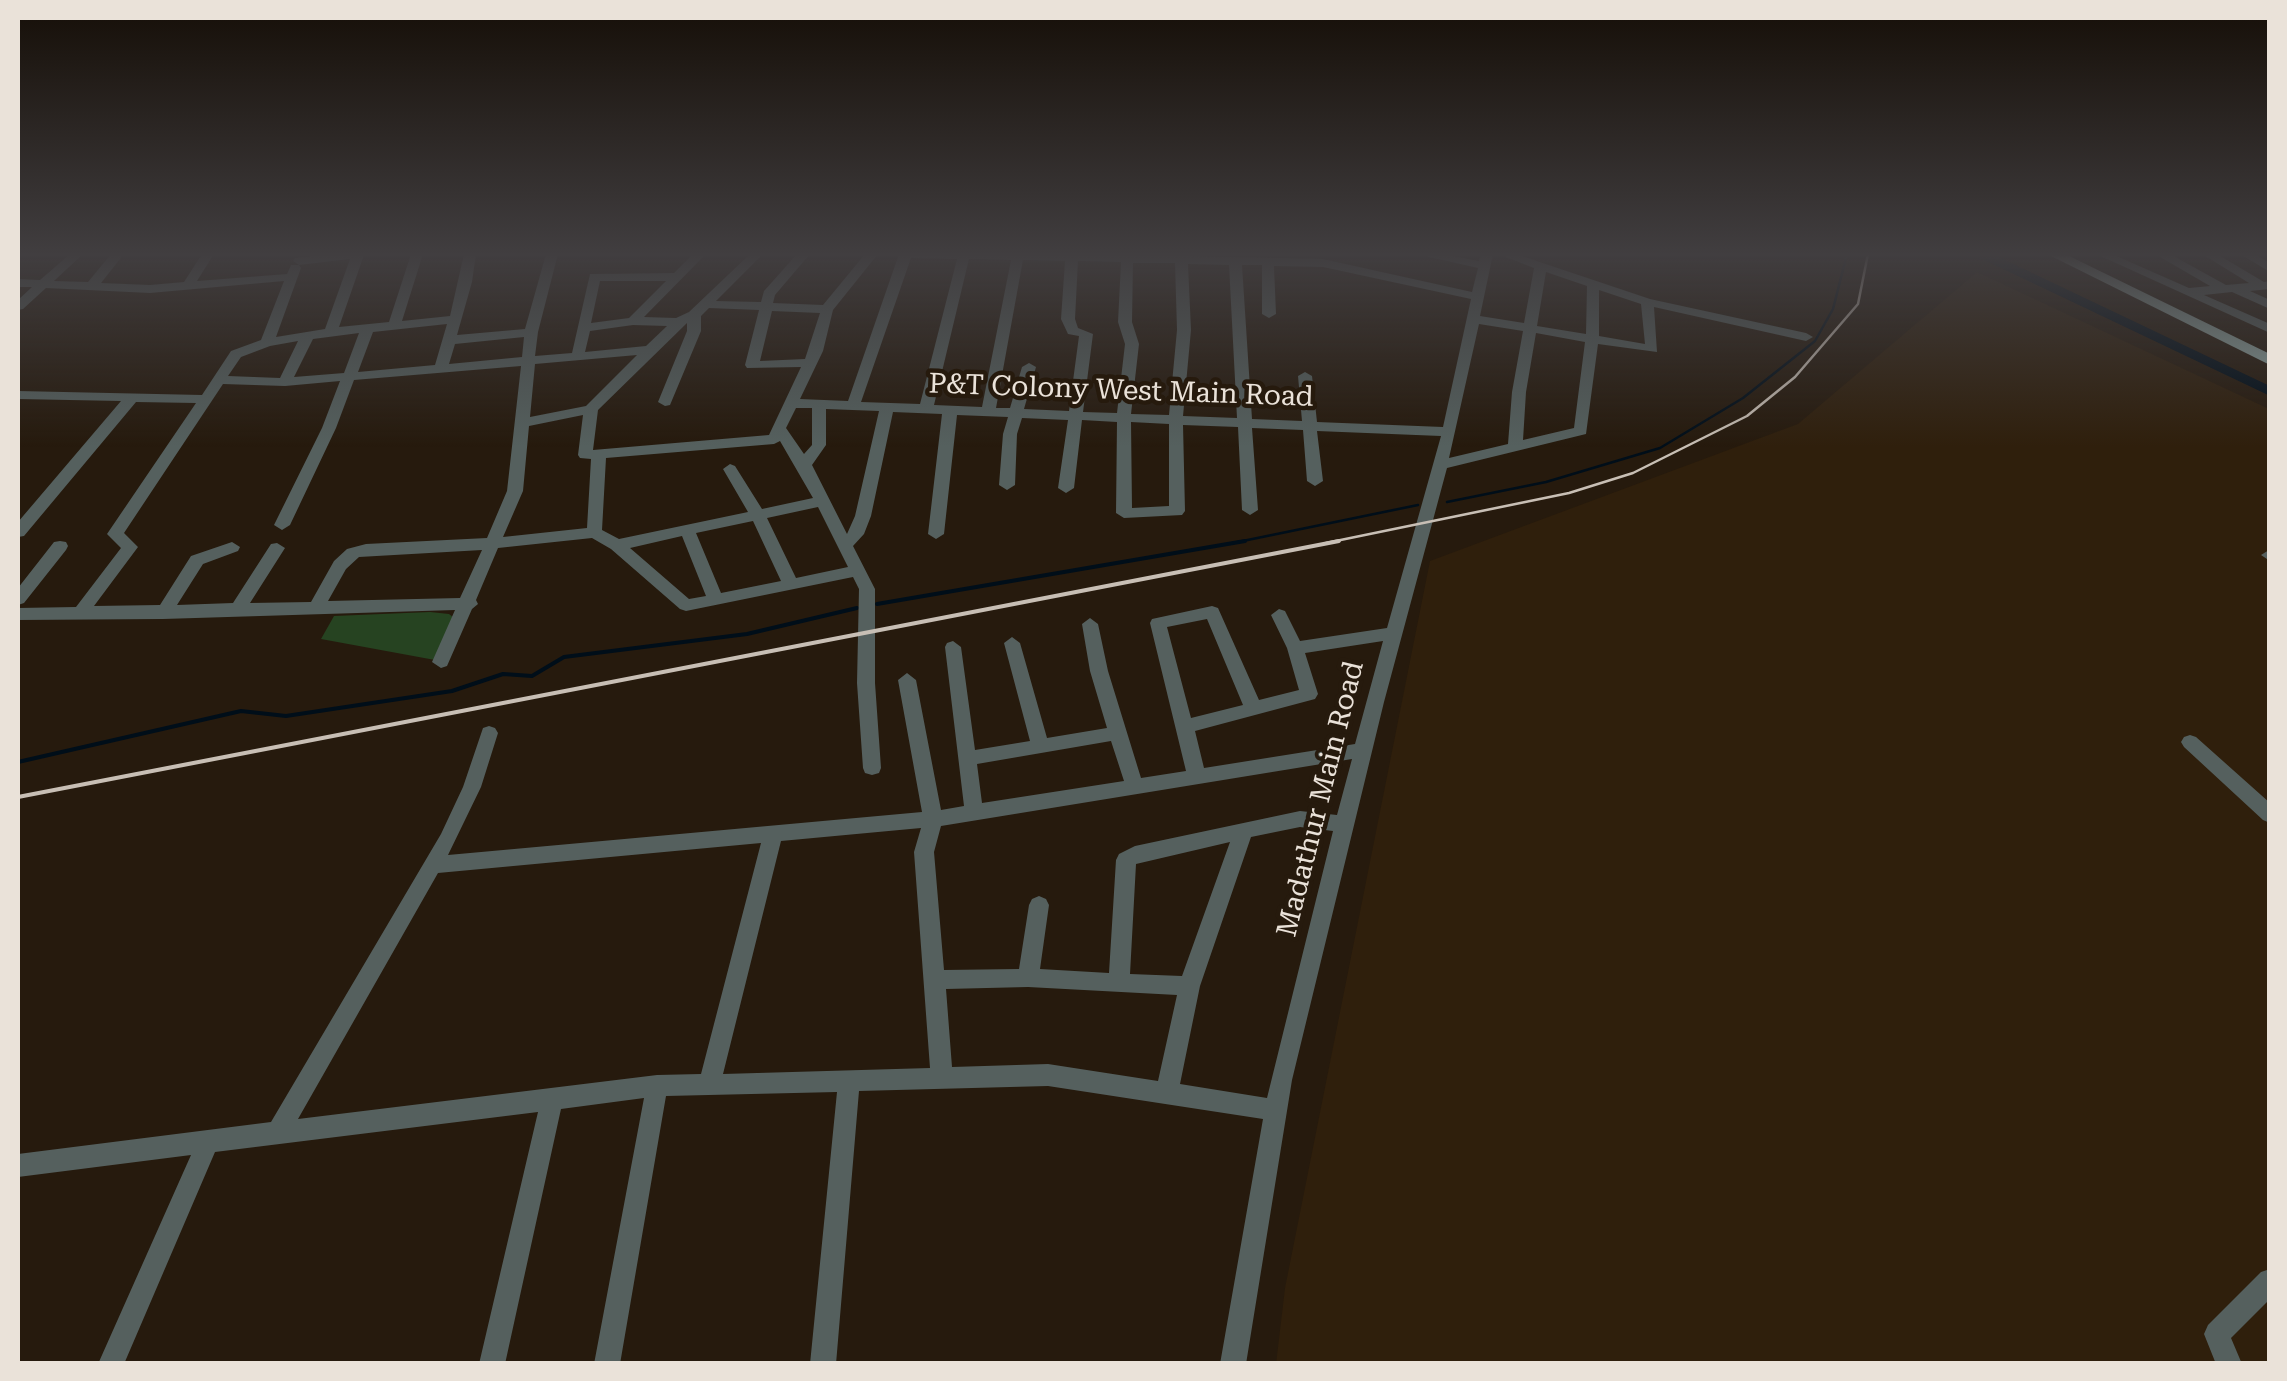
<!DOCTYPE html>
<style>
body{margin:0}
#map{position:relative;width:2287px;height:1381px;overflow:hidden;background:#261a0d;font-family:"Roboto Serif",serif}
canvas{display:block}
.frame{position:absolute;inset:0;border:20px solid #eae2d9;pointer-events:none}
</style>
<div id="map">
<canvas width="2287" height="1381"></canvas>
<div class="frame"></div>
</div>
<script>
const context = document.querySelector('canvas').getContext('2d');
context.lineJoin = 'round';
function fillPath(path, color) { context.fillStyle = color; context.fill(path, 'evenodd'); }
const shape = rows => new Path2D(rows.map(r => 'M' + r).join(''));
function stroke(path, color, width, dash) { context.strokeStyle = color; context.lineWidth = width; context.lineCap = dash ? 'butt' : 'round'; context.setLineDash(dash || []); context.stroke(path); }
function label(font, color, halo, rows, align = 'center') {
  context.font = font + ' "Roboto Serif",serif'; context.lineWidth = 9; context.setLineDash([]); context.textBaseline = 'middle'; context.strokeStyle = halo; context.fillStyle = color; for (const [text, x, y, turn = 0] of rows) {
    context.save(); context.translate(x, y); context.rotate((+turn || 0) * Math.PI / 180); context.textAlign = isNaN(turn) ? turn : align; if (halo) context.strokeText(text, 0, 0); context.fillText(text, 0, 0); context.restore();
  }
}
const built = shape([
 [1977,272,2269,409,2269,1363,1276,1364,1285,1288,1430,561,1798,424]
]);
const green = shape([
 [430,612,449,614,458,621,435,660,321,639,334,616]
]);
const streamFar1 = shape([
 [1447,502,1546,482,1660,448,1743,398,1815,341,1833,309,1847,254],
 [1233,543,1418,505]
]);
const stream = shape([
 [877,604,1245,541],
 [18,762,241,711,286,716,452,691,503,674,532,676,564,657,747,634,857,608]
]);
const canal = shape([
 [1982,254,2270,391]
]);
const minor = shape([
 [70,254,83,254,54,281,88,282,111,254,124,254,101,283,150,285,184,282,202,254,214,254,197,281,287,274,291,265,299,265,301,268,276,337,325,329,350,259,299,265,293,261,295,258,330,254,364,255,339,327,389,322,411,254,423,254,402,321,450,316,464,254,476,254,472,282,457,335,525,329,546,254,558,254,538,332,535,356,572,353,590,274,674,273,693,254,706,254,644,317,676,318,689,312,750,254,763,254,716,301,761,302,764,291,797,254,810,254,775,295,773,303,823,305,865,254,878,254,833,310,823,351,800,399,848,401,899,254,1187,254,1187,256,1323,259,1472,292,1478,268,1416,254,1442,254,1479,261,1481,254,1493,254,1480,316,1524,323,1534,268,1498,254,1516,254,1650,299,1806,333,1813,337,1806,341,1654,307,1657,352,1598,344,1586,434,1447,468,1384,702,1292,1080,1246,1364,1220,1364,1263,1119,1048,1086,859,1091,836,1364,810,1364,837,1092,666,1096,620,1364,594,1364,644,1098,561,1109,505,1364,479,1364,538,1112,215,1152,124,1364,98,1364,191,1155,18,1177,18,1154,271,1122,441,834,463,787,483,728,489,726,495,728,498,733,481,787,448,855,922,812,898,680,907,673,916,680,941,810,964,806,945,647,947,643,953,641,961,647,975,750,1030,741,1004,643,1012,637,1020,643,1047,738,1107,728,1090,671,1082,624,1090,618,1098,624,1108,671,1141,778,1186,771,1150,623,1152,619,1212,606,1218,608,1259,700,1299,690,1287,648,1271,615,1279,609,1285,611,1300,641,1387,628,1441,436,1317,431,1323,481,1315,486,1307,481,1303,430,1252,428,1258,510,1250,515,1242,510,1238,427,1183,425,1185,511,1182,515,1124,518,1116,513,1117,422,1082,420,1074,488,1066,493,1058,488,1068,420,1022,418,1017,434,1015,485,1007,490,999,485,1003,434,1008,417,957,415,944,534,936,539,928,534,942,414,893,412,871,516,864,534,853,546,875,589,875,683,881,768,879,773,872,775,865,773,863,768,857,683,859,589,853,577,686,611,680,609,611,549,592,538,498,548,476,600,478,604,472,609,447,666,441,668,432,662,455,610,163,619,18,620,18,608,76,607,121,548,107,534,196,403,136,402,24,536,18,537,18,522,121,401,18,399,18,391,202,395,231,351,261,340,284,281,150,293,46,288,23,309,18,310,18,300,32,287,18,287,18,279,40,280,70,254],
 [911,258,957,259,920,404,861,402,911,258],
 [969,259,1011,260,982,407,934,405,969,259],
 [1023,260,1065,261,1061,319,1068,334,1079,336,1069,411,1024,409,1036,367,1029,363,1022,367,1010,408,996,408,1023,260],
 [1078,261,1121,262,1118,322,1125,344,1117,413,1083,412,1093,334,1078,328,1075,319,1078,261],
 [1133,263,1175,263,1177,330,1169,415,1131,414,1139,344,1132,322,1133,263],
 [1188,264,1229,265,1237,418,1183,416,1191,330,1188,264],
 [1242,265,1262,265,1262,314,1269,318,1276,314,1274,266,1323,267,1471,299,1443,427,1317,422,1312,376,1305,372,1298,376,1302,421,1252,419,1242,265],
 [1546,272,1587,286,1586,334,1537,326,1546,272],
 [600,281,666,281,629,318,591,323,600,281],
 [1599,290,1641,304,1645,344,1599,336,1599,290],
 [709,308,759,310,745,365,747,368,801,367,769,435,593,450,598,410,687,323,687,331,658,402,665,406,670,405,701,331,701,316,709,308],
 [772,311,820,313,805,359,760,361,772,311],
 [447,324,435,365,358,372,373,332,447,324],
 [1479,324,1523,331,1512,392,1508,444,1449,458,1479,324],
 [633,325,667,326,646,346,585,352,590,331,633,325],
 [359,333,344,373,294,377,313,339,359,333],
 [1536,333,1585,342,1574,428,1523,440,1526,392,1536,333],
 [524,337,522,357,449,364,455,344,524,337],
 [298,341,280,378,228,376,241,357,270,346,298,341],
 [637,355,586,406,530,417,535,364,637,355],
 [521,366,507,491,487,538,366,544,347,549,334,561,311,602,250,603,285,548,277,543,271,544,233,603,177,605,203,564,238,551,240,547,232,542,191,556,160,605,94,606,138,547,124,533,223,384,285,386,340,381,322,428,274,525,282,530,290,525,336,428,354,380,521,366],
 [796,408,812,408,812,445,804,454,786,428,796,408],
 [826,409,879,411,855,516,847,534,812,465,826,445,826,409],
 [583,415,578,455,580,458,591,459,587,528,503,537,523,491,529,426,583,415],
 [1131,422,1169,424,1169,506,1132,508,1131,422],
 [780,441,813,498,762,509,735,466,730,464,723,469,748,512,619,539,602,530,606,458,774,444,780,441],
 [818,507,848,567,796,578,767,518,818,507],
 [753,521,781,581,721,593,696,533,753,521],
 [682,536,706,596,689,599,630,548,682,536],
 [482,550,460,598,328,601,346,569,359,557,482,550],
 [1207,619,1243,705,1191,718,1167,627,1207,619],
 [1383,641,1355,744,1204,768,1195,731,1315,699,1318,694,1305,653,1383,641],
 [1111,741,1124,781,982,803,977,764,1111,741],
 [1352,759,1337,815,1300,811,1135,846,1119,854,1116,860,1109,973,1040,969,1049,905,1046,899,1039,896,1032,899,1029,905,1019,969,944,970,934,852,941,826,1352,759],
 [1300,827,1333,831,1267,1098,1180,1084,1200,986,1251,837,1300,827],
 [921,828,914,852,930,1068,723,1074,781,841,921,828],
 [1230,842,1182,976,1130,974,1136,864,1230,842],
 [761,843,701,1074,657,1075,298,1119,438,873,761,843],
 [1028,987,1177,995,1158,1081,1048,1064,952,1067,946,989,1028,987],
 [2096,254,2112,254,2189,288,2210,286,2155,254,2170,254,2226,285,2249,283,2202,254,2217,254,2264,282,2270,281,2270,289,2250,291,2270,300,2270,309,2232,292,2204,295,2270,324,2270,333,2096,254],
 [2240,254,2255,254,2270,263,2270,272,2240,254],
 [60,541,66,542,68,546,66,550,24,603,18,605,18,588,54,542,60,541],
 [2269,550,2270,550,2270,561,2261,555,2269,550],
 [2190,735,2196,737,2270,803,2270,823,2263,820,2184,747,2181,742,2184,737,2190,735],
 [2270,1269,2270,1299,2231,1338,2242,1364,2216,1364,2204,1334,2208,1325,2261,1272,2270,1269]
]);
const major = shape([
 [2047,254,2065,254,2270,354,2270,365,2047,254]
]);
const railFar1 = shape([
 [1326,543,1569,493,1633,473,1747,416,1795,377,1858,304,1868,254]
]);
const rail = shape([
 [18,797,1339,541]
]);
const streetNames = [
 ["P&T Colony West Main Road",1121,391,2],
 ["Madathur Main Road",1321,799,-76]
];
fillPath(built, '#2f1f0c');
fillPath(green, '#264321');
stroke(streamFar1, '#000e19', 2.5);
stroke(stream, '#000e19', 4);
stroke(canal, '#000e19', 9);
fillPath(minor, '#55605e');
fillPath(major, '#8ea4a0');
stroke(railFar1, '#c8bfb5', 2.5);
stroke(rail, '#c8bfb5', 4);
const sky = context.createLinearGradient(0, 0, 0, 447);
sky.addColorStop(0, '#150e07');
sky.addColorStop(0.57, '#413e40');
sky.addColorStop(1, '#413e4000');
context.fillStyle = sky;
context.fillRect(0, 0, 2287, 447);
label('28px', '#eae2d9', '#261a0d', streetNames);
</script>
